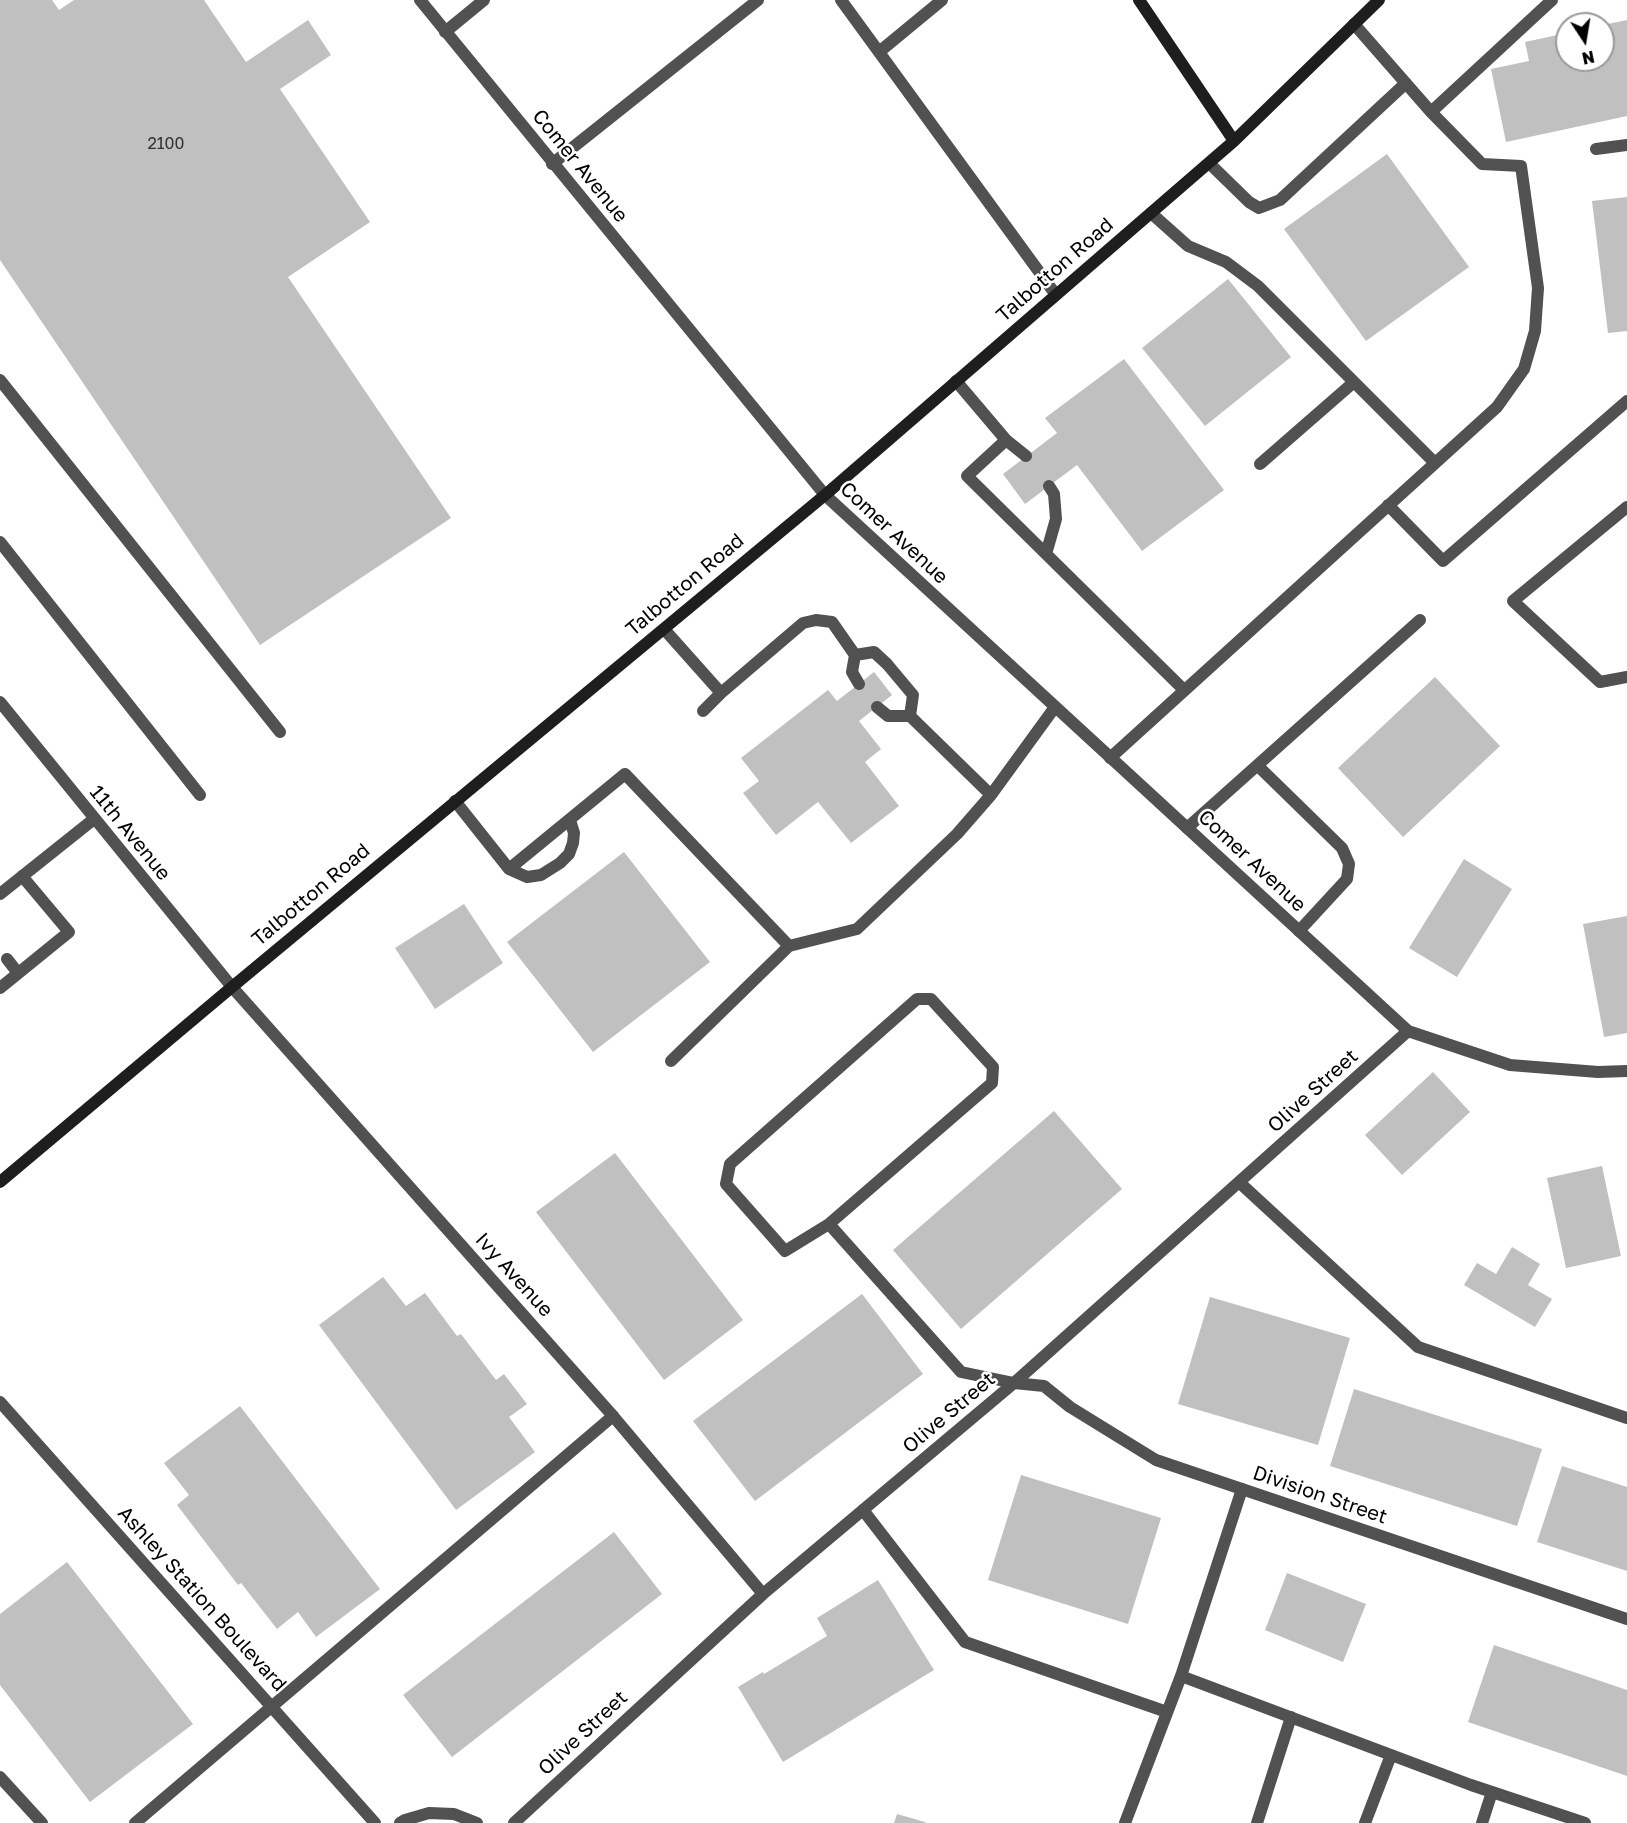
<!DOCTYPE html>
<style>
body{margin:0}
#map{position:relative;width:1627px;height:1823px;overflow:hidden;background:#fff;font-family:"Golos Text",sans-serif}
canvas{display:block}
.north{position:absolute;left:1555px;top:12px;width:60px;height:60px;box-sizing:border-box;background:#fff;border:2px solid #999;border-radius:50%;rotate:168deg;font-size:16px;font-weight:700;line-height:24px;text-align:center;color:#000}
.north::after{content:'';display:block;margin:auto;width:21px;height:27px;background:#000;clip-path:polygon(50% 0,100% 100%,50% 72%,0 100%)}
</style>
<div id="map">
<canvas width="1627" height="1823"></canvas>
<div class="north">N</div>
</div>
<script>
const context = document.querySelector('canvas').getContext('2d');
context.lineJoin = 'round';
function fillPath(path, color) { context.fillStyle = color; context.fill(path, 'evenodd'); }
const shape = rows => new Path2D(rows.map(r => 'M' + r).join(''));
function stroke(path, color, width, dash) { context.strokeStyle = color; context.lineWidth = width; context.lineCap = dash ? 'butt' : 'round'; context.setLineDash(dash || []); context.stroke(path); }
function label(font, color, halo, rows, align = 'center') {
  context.font = font + ' "Golos Text",sans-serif'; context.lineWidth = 5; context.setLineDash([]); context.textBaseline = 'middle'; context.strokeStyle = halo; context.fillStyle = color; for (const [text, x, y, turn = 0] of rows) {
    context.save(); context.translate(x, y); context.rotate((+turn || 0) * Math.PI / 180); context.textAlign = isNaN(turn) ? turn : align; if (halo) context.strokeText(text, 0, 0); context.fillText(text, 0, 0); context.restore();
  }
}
const building = shape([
 [0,0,52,0,59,10,74,0,204,0,246,62,308,20,331,55,280,89,370,222,288,277,451,518,260,645,0,260],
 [1627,20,1627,116,1506,142,1491,69,1529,61,1525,42,1567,33,1567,60,1603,60,1603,25],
 [1387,154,1469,267,1366,341,1284,229],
 [1627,197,1627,331,1608,333,1592,201],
 [1228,279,1291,357,1205,426,1142,348],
 [1124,359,1224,490,1142,551,1077,465,1025,504,1003,474,1057,433,1045,418],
 [874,672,892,695,859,721,881,749,865,762,899,806,851,843,818,802,776,835,743,793,759,781,741,758,828,690,837,701],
 [1435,677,1500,746,1403,837,1338,768],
 [624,852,710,962,593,1052,507,942],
 [1464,859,1512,889,1457,977,1409,948],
 [464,904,503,963,435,1009,395,948],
 [1627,916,1627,1033,1604,1037,1583,924],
 [1433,1072,1470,1112,1402,1175,1365,1135],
 [1054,1111,1122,1189,961,1329,893,1250],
 [615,1153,743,1320,664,1380,536,1212],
 [1602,1166,1621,1256,1566,1268,1547,1178],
 [1512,1247,1540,1264,1528,1285,1552,1299,1535,1327,1464,1285,1477,1263,1496,1274],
 [383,1277,406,1306,425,1293,457,1336,461,1334,496,1380,504,1374,527,1404,509,1417,535,1452,456,1510,319,1325],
 [862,1294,923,1374,755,1501,693,1421],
 [1210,1297,1350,1338,1318,1445,1178,1404],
 [1354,1389,1542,1449,1517,1526,1330,1466],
 [240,1406,380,1589,316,1637,298,1612,277,1629,241,1583,238,1585,177,1505,189,1495,164,1463],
 [1562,1466,1627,1487,1627,1571,1537,1542],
 [1021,1475,1161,1518,1128,1624,988,1580],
 [614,1532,662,1594,452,1757,403,1695],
 [67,1562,193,1724,90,1802,0,1685,0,1614],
 [1287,1573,1366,1604,1343,1662,1265,1630],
 [878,1580,934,1670,783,1762,738,1687,763,1672,764,1674,827,1636,817,1618],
 [1494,1645,1627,1690,1627,1776,1468,1722],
 [897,1814,925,1822,925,1823,894,1823]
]);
const service = shape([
 [841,0,1056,295],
 [1354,24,1431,112],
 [445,32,484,0],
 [879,52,942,0],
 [1596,149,1627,145],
 [1209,163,1249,202,1259,208,1280,200,1406,83],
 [552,164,758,0],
 [1151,213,1188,246,1226,262,1258,286,1435,463],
 [0,380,280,732],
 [956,381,1006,440,967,476,1184,690],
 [1006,440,1026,456],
 [1260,464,1354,382],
 [1388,505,1443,561,1627,401],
 [1627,507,1513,601,1600,682,1627,677],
 [0,542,200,795],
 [1046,554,1056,519,1054,494,1049,486],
 [664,629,721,693,803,623,816,620,832,622,855,655,874,652,887,664,913,695,910,716,991,795],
 [855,655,852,672,859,684],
 [877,707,888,716,910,716],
 [703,711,721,693],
 [1110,758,1497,407,1524,369,1535,331,1538,288,1521,166,1482,164,1431,112,1552,0],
 [1258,766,1342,848,1349,864,1347,879,1299,931],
 [455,801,509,869,625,774,789,946,671,1061],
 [1187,828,1420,620],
 [509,869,527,877,541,875,560,863,569,854,573,843,574,833,570,820],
 [0,894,94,819],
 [789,946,857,929,957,834,991,795,1055,707],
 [7,959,18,973],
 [0,988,69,932,22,876],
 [1240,1183,1418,1347,1627,1418],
 [829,1224,785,1251,726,1184,730,1164,917,999,931,999,993,1067,992,1083,829,1224,961,1372,1014,1383],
 [863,1510,965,1642,1167,1712],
 [1181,1676,1471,1785,1585,1823],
 [0,1777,42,1823],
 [135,1823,613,1416],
 [1125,1823,1181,1676,1242,1489],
 [1257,1823,1291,1717],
 [1365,1823,1391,1755],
 [1482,1823,1492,1792]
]);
const minor = shape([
 [420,0,825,495,1408,1031,1510,1065,1598,1072,1627,1071],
 [0,702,232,987,613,1416,763,1594],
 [1014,1383,1044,1386,1070,1407,1156,1460,1627,1619],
 [0,1402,375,1823],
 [400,1823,405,1820,429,1813,454,1814,477,1823],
 [514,1823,763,1594,1014,1383,1408,1031]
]);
const secondary = shape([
 [1139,0,1234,141],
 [0,1182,232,987,825,495,1234,141,1379,0]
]);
const numberNames = [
 ["2100",166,144]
];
const streetNames = [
 ["Comer Avenue",580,166,51],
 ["Talbotton Road",1055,270,-41],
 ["Comer Avenue",894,533,43],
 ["Talbotton Road",685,585,-40],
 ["11th Avenue",130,833,51],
 ["Comer Avenue",1252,861,43],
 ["Talbotton Road",311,895,-40],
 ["Olive Street",1313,1091,-42],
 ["Ivy Avenue",514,1275,48],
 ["Olive Street",949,1413,-40],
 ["Division Street",1320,1495,19],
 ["Ashley Station Boulevard",202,1599,48],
 ["Olive Street",583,1733,-43]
];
fillPath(building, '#c0c0c0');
stroke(service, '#515151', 12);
stroke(minor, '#515151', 12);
stroke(secondary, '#1e1e1e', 12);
label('16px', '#303030', null, numberNames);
label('20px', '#000', '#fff', streetNames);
</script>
